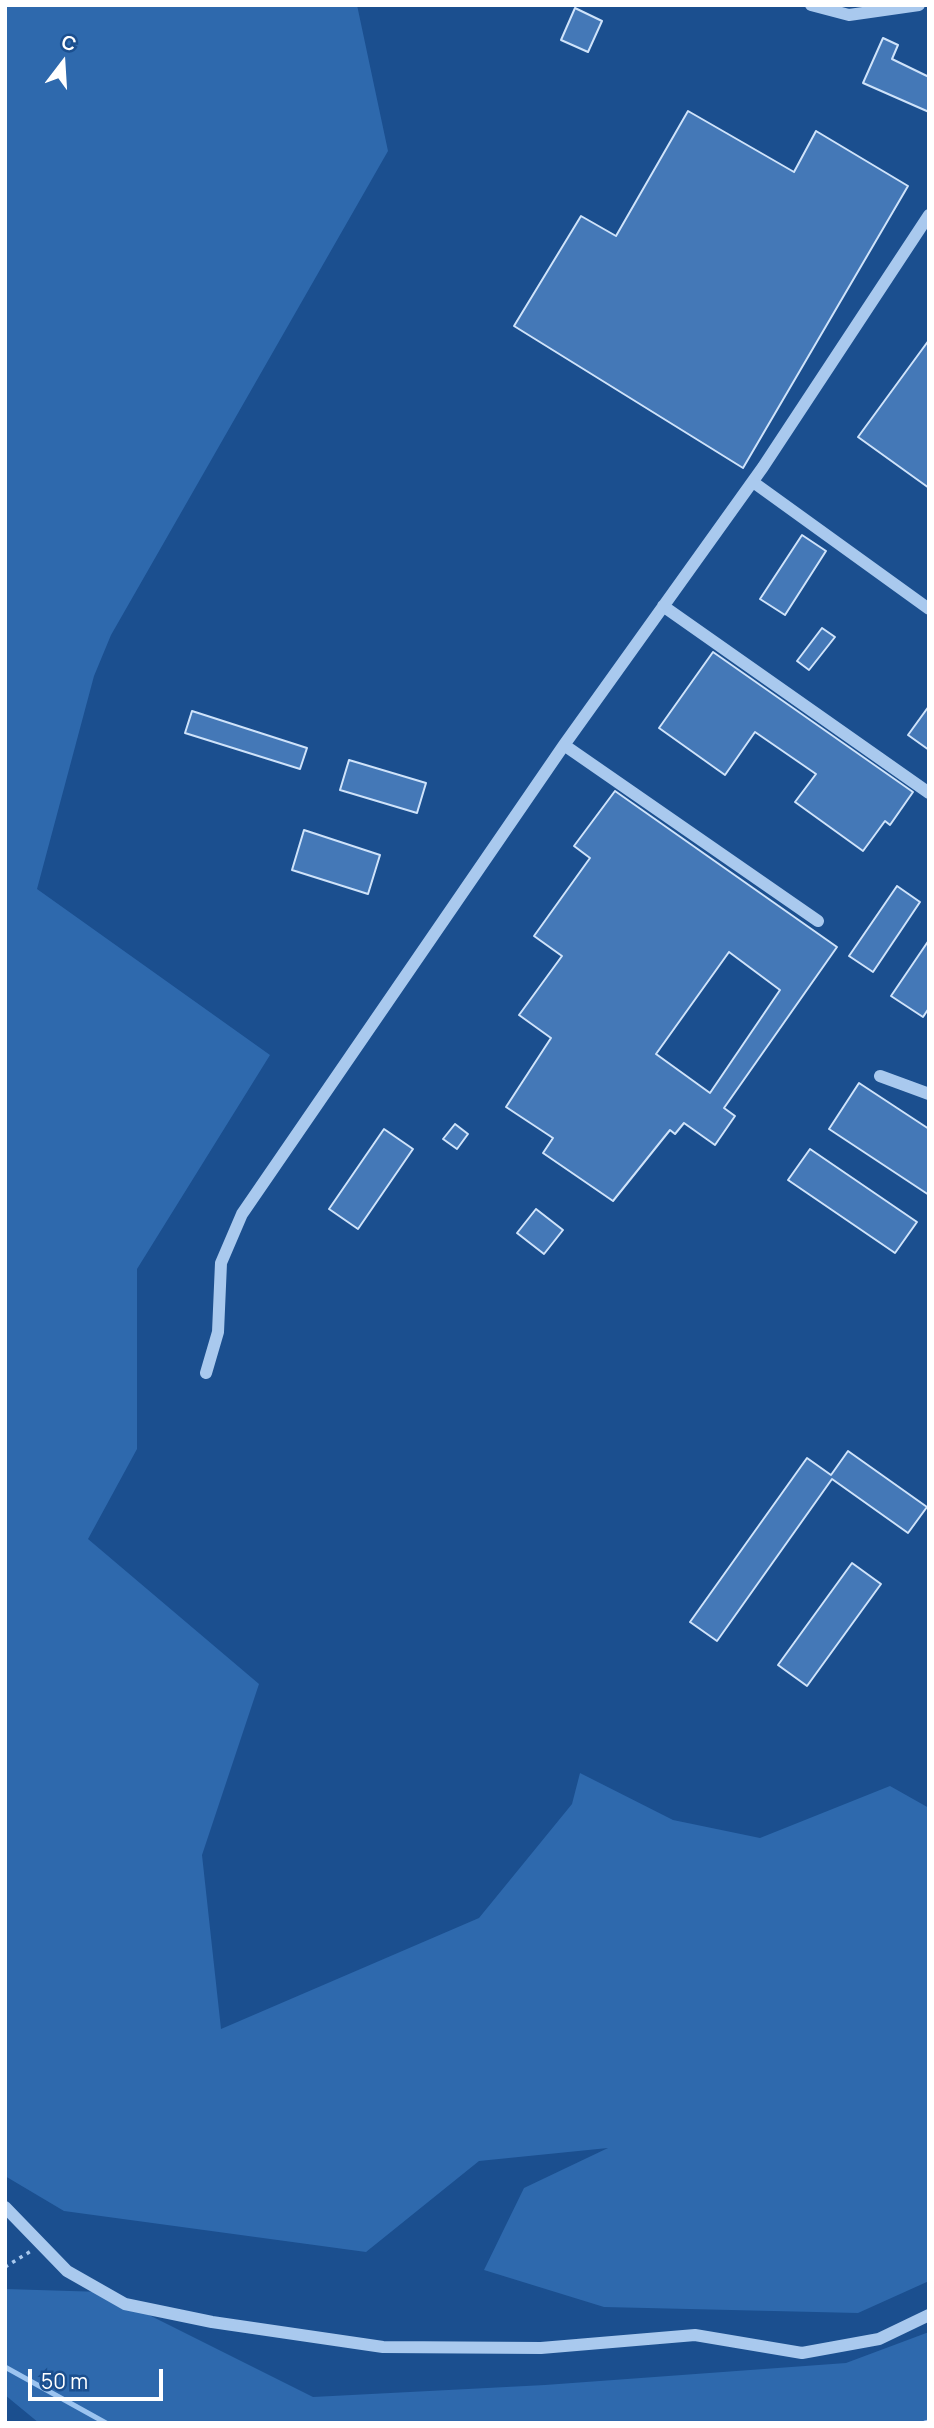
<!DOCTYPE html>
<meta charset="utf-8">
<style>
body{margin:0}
#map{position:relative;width:934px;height:2428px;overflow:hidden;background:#1b4f8f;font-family:Manrope,sans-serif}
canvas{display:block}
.frame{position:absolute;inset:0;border:7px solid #fff;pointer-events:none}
.north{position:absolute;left:28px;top:28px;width:70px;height:70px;-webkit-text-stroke:5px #1b4f8f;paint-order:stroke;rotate:17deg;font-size:19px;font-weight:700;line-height:28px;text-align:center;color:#fff}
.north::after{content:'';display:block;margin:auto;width:24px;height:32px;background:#fff;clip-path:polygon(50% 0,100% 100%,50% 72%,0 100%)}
.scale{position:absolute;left:28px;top:2369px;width:135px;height:32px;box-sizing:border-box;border:4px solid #fff;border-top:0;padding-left:9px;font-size:21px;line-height:24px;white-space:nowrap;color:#fff;-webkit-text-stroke:5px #1b4f8f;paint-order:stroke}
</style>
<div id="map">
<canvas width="934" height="2428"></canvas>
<div class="frame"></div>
<div class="north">С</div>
<div class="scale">50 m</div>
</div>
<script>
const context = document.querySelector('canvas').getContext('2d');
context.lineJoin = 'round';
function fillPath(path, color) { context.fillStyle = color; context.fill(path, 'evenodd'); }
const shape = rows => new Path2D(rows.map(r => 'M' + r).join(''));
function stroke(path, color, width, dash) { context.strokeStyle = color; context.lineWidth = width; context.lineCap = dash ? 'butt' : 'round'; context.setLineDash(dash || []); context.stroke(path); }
const green = shape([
 [5,5,357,5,388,151,111,635,94,676,37,889,270,1055,137,1269,137,1449,88,1539,259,1684,202,1855,221,2029,479,1918,572,1804,580,1773,673,1820,760,1838,890,1786,929,1808,929,2281,858,2313,604,2307,484,2270,524,2188,608,2148,479,2161,366,2252,64,2211,5,2176],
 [5,2289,103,2292,313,2397,545,2385,846,2363,929,2332,929,2423,39,2423,5,2395]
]);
const stream = shape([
 [5,2367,106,2423],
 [925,2423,929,2422]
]);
const building = shape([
 [575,8,602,21,588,52,561,40,575,8],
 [883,38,898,45,892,59,929,77,929,112,863,83,883,38],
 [688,111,794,172,816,131,908,186,743,468,514,326,581,216,616,236,688,111],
 [929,340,929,488,858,437,929,340],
 [802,535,826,551,785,615,760,599,802,535],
 [822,628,835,637,809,670,797,661,822,628],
 [713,652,913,792,890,825,885,821,863,851,795,802,816,774,755,732,725,775,659,728,713,652],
 [929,706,929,750,908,735,929,706],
 [192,711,307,748,300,769,185,733,192,711],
 [349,760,426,783,417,813,340,790,349,760],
 [615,791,837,947,724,1108,735,1116,715,1145,684,1123,675,1134,670,1130,613,1201,543,1153,553,1138,506,1107,551,1038,519,1015,562,956,534,936,590,858,574,846,615,791],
 [729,952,780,990,710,1093,656,1054,729,952],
 [304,830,380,855,368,894,292,870,304,830],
 [897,886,920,902,873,972,849,956,897,886],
 [929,940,929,1008,923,1017,891,996,929,940],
 [859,1083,929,1129,929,1195,829,1129,859,1083],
 [455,1124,468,1134,457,1149,443,1139,455,1124],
 [384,1129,413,1149,358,1229,329,1209,384,1129],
 [810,1149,917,1222,895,1253,788,1180,810,1149],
 [536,1209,563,1230,544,1254,517,1233,536,1209],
 [848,1451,927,1507,908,1533,832,1479,717,1641,690,1622,807,1458,831,1475,848,1451],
 [852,1563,881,1584,807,1686,778,1665,852,1563]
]);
const path = shape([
 [5,2267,31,2251]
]);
const minor = shape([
 [811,5,849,15,919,5],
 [753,482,929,609],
 [663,606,929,793],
 [564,745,818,921],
 [880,1076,929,1094],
 [206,1373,218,1332,221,1263,242,1214,564,745,763,467,929,215],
 [5,2207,67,2271,125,2304,212,2322,383,2347,541,2348,695,2335,802,2353,879,2339,929,2315]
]);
fillPath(green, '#2e69ad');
stroke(stream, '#9cc4f0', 5);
fillPath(building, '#4478b7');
stroke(building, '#cfe3fa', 2);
stroke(path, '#a9c9ee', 3.5, [3.5, 5]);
stroke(minor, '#a9c9ee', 12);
</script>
